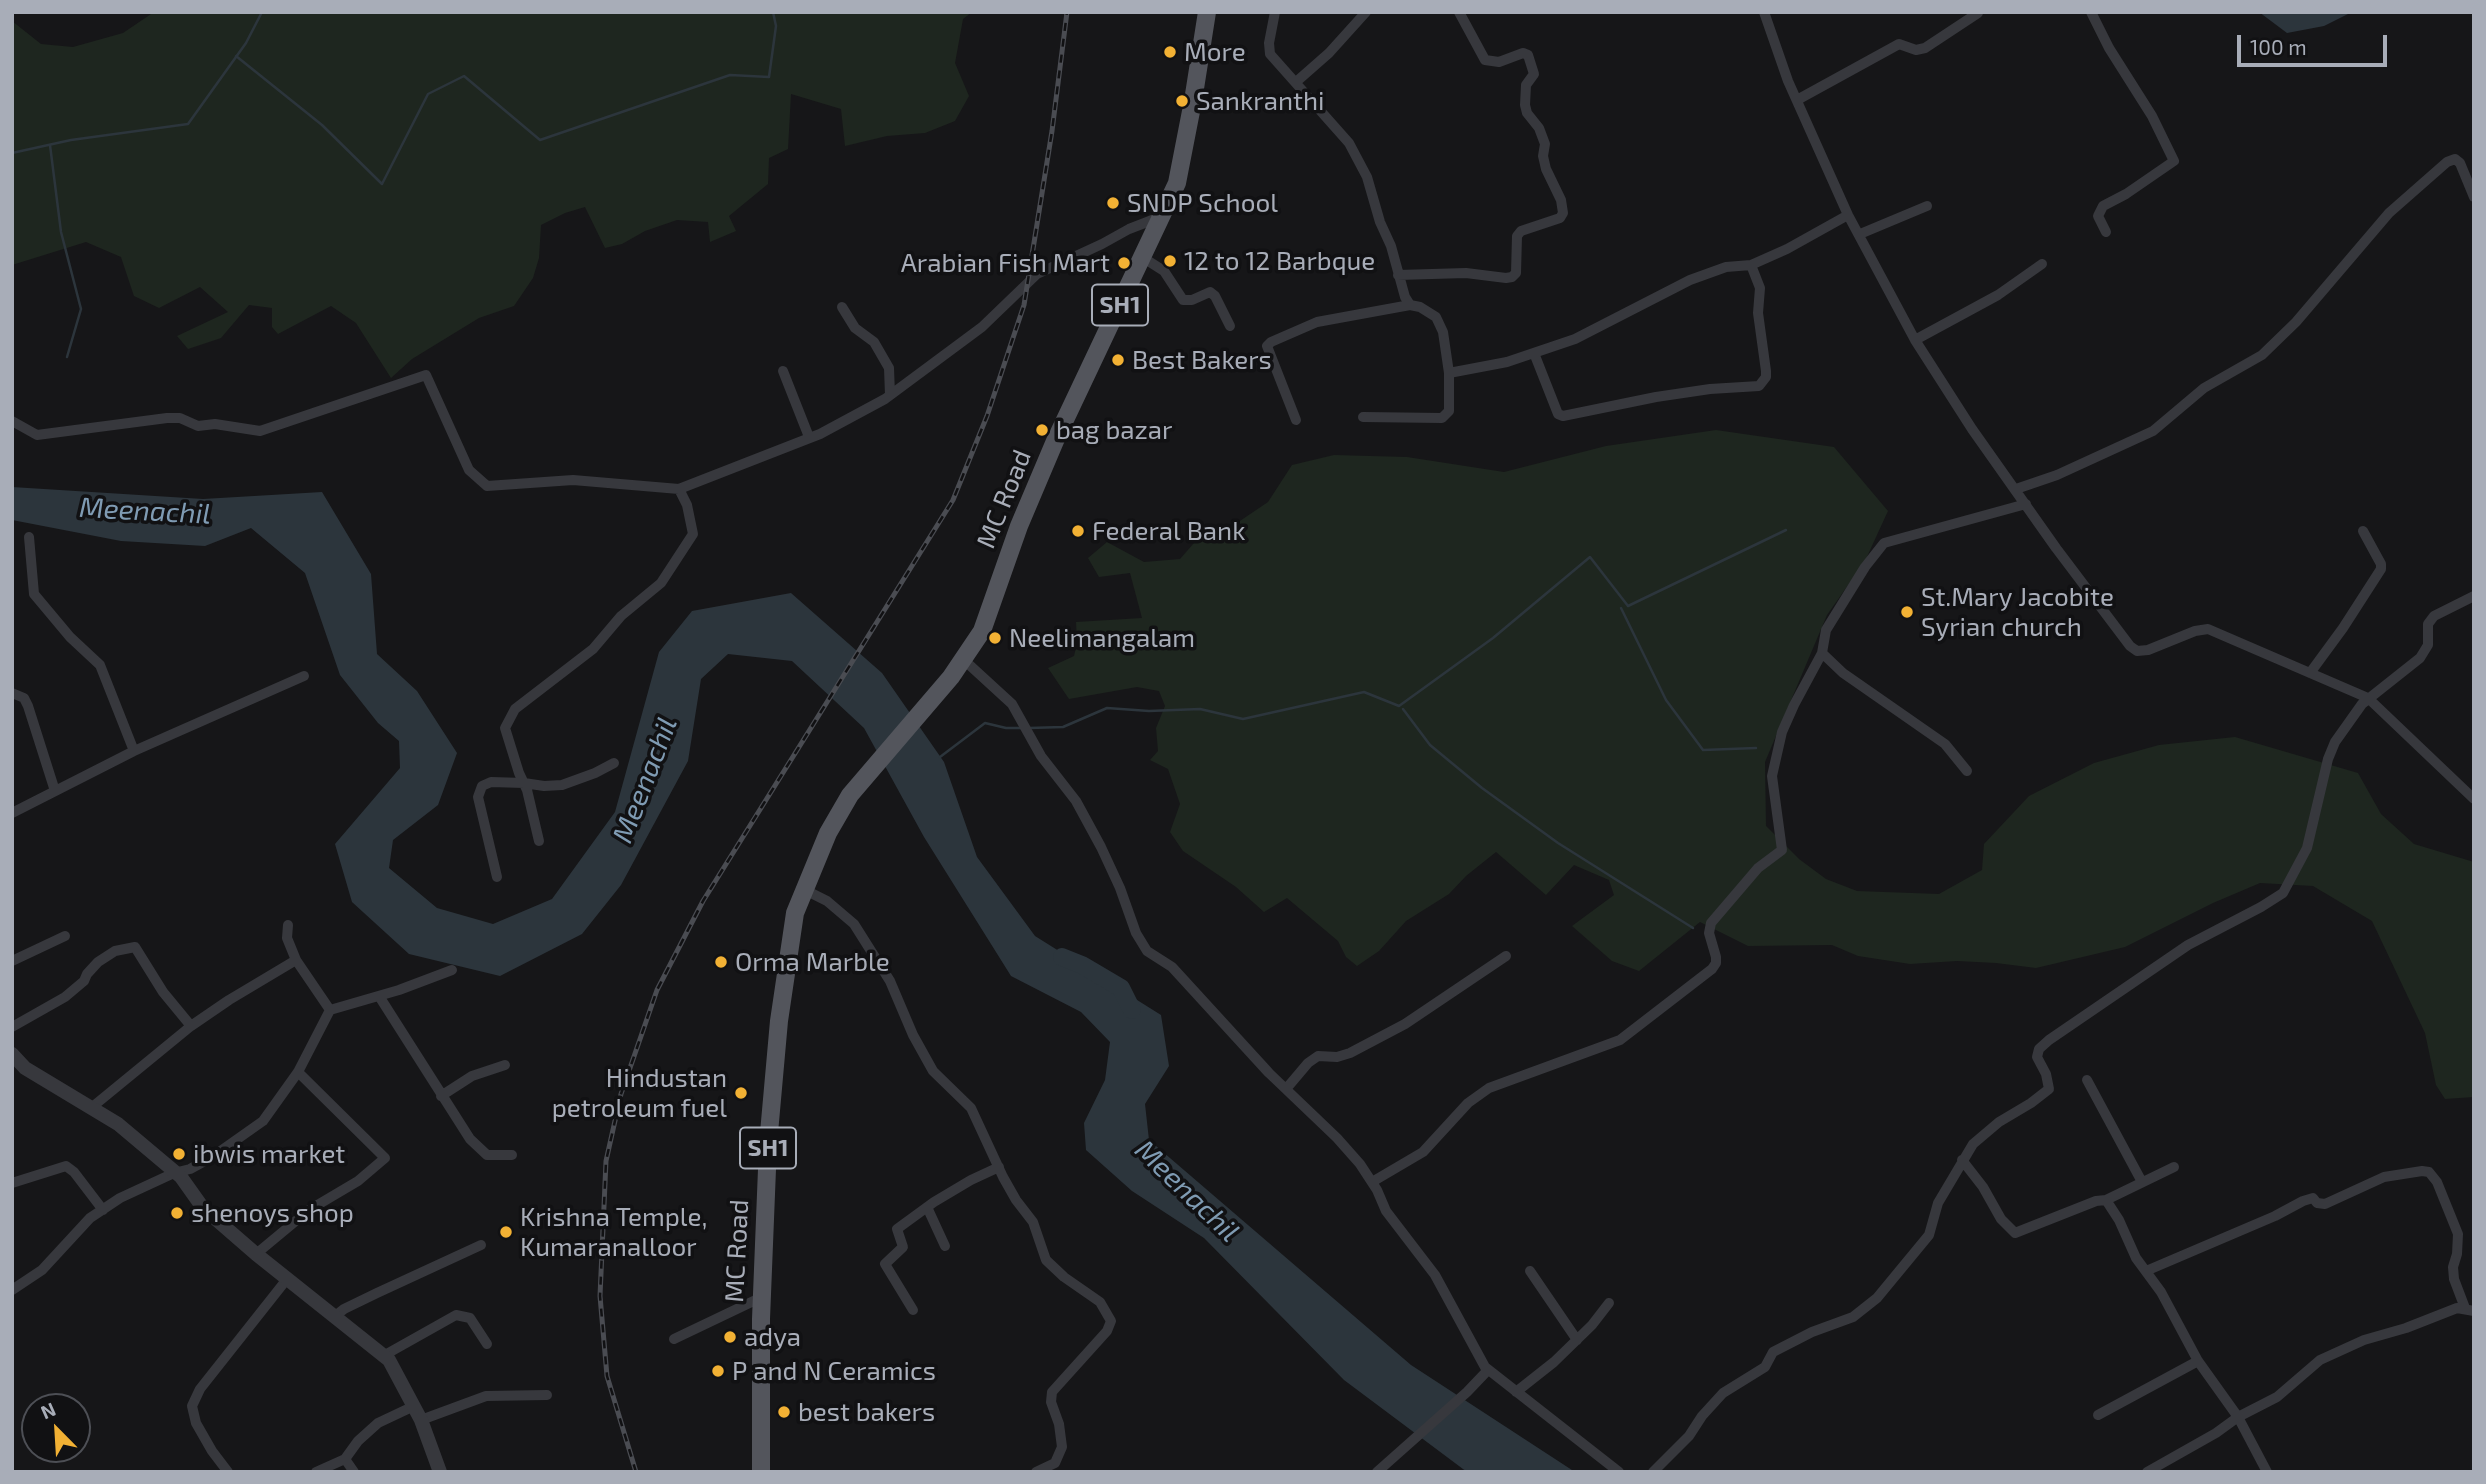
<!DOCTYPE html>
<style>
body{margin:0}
#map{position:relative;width:2486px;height:1484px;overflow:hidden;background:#161618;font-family:"Exo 2",sans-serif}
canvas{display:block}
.frame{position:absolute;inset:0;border:14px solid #a8adb8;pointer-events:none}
.north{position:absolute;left:21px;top:1393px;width:70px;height:70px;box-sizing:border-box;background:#111113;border:2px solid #4d4f55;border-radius:50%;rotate:336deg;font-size:19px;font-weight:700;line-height:28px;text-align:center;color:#a8adb8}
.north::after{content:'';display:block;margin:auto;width:24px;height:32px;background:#f2b134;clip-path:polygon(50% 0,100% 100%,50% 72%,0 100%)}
.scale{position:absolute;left:2237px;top:35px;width:150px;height:32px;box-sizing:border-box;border:4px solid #a8adb8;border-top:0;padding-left:9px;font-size:21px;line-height:24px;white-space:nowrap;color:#a8adb8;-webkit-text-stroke:5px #111113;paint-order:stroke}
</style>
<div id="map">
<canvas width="2486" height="1484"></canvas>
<div class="frame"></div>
<div class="north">N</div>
<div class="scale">100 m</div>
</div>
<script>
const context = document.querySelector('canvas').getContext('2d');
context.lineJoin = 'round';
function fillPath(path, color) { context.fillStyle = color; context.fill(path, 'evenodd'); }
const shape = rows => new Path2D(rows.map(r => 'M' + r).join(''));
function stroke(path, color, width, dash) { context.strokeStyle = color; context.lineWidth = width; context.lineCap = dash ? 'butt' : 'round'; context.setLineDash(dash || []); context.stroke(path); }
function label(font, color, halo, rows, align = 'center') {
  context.font = font + ' "Exo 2",sans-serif'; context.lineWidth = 7; context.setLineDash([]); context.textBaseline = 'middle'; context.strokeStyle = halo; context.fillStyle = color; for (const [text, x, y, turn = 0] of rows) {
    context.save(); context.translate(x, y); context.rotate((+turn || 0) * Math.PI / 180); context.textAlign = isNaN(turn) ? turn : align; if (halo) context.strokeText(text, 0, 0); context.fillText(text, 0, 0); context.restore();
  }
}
const green = shape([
 [154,12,972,12,963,19,955,63,969,96,955,121,925,133,887,136,845,146,841,109,791,94,788,149,769,158,768,184,729,216,736,231,710,242,708,222,677,220,645,231,622,244,605,248,585,207,565,213,541,225,539,258,533,278,514,306,479,318,412,359,391,378,356,323,331,306,278,334,272,327,272,308,249,305,221,338,188,349,177,336,228,312,200,287,159,308,134,296,121,257,86,242,12,265,12,21,41,44,73,47,123,33],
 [1716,430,1834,447,1888,511,1865,561,1827,615,1765,762,1766,826,1799,859,1826,879,1857,891,1939,894,1982,870,1984,844,2029,796,2094,763,2159,745,2235,737,2358,773,2381,814,2414,844,2474,862,2474,1097,2445,1099,2436,1085,2425,1033,2372,921,2313,886,2260,883,2213,903,2125,947,2036,968,1996,963,1957,961,1910,964,1858,956,1832,945,1748,946,1700,922,1639,971,1612,961,1572,926,1614,895,1609,880,1574,865,1546,895,1496,852,1466,876,1449,894,1406,921,1379,951,1357,966,1346,957,1338,941,1287,898,1264,912,1236,887,1183,851,1170,832,1180,804,1168,769,1150,760,1158,751,1156,728,1165,706,1159,691,1137,687,1069,699,1048,668,1074,656,1077,643,1076,622,1142,618,1130,573,1099,577,1088,558,1107,542,1144,562,1180,559,1194,543,1231,527,1268,502,1292,465,1334,455,1407,457,1504,472,1606,446]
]);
const water = shape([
 [2259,12,2352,12,2324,26,2287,33],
 [12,487,203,499,322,492,371,574,377,654,417,691,457,753,438,805,393,840,389,868,437,908,493,924,552,899,615,812,659,652,692,611,791,593,882,673,944,762,977,857,1035,936,1161,1015,1169,1066,1145,1104,1149,1140,1411,1365,1575,1472,1467,1472,1344,1380,1204,1238,1132,1191,1086,1150,1084,1123,1105,1080,1110,1042,1081,1012,1011,976,924,837,864,728,792,661,728,654,701,679,688,761,621,885,582,934,500,976,409,954,352,902,335,844,400,768,399,741,378,723,340,675,305,573,251,528,205,546,121,541,12,520]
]);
const stream = shape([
 [236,56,322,125,382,184,428,94,464,76,540,140,730,75,769,77,776,26,773,12],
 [50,145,61,232,81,309,67,357],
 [12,153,71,140,188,124,246,43,262,12],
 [1621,608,1666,700,1703,750,1756,748],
 [1403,709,1430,745,1482,788,1558,843,1693,928],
 [1029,728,1063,727,1107,708,1149,711,1200,709,1243,719,1364,692,1399,706,1493,638,1590,557,1628,606,1786,530],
 [940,757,985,723,1006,728,1022,728]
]);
const river = shape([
 [1062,957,1082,965,1121,988,1132,1010]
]);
const minor = shape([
 [1275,12,1269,43,1270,54,1349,143,1367,177,1380,222,1391,246,1405,297,1410,305,1420,307,1436,317,1443,332,1449,373,1507,362,1575,339,1690,280,1726,267,1751,265,1787,249,1848,215],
 [1764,12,1788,81,1848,215,1915,340,1972,429,2056,548,2130,646,2137,651,2148,650,2195,631,2208,629,2368,698,2474,799],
 [2091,12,2109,48,2152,116,2174,161,2126,194,2103,206,2098,216,2106,232],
 [1296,82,1329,53,1366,12],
 [1797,100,1899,44,1916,50,1925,48,1978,13],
 [1860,234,1927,206],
 [1142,257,1164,271,1183,300,1192,300,1210,292,1215,296,1230,326],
 [1398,275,1466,273,1506,278,1512,277,1516,273,1517,236,1521,231,1560,218,1563,213,1561,200,1546,169,1543,156,1545,144,1539,128,1527,113,1525,105,1526,85,1534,74,1528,55,1523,53,1499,62,1485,60,1459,12],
 [842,307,855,328,874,342,889,368,890,395],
 [1915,340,1998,295,2042,264],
 [1534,353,1558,414,1563,416,1656,397,1710,389,1759,386,1766,377,1766,371,1758,313,1760,288,1751,265],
 [783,371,809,437],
 [1363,417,1442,418,1449,411,1449,373],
 [1296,420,1267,346,1271,342,1317,322,1410,305],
 [12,421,37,435,167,418,180,418,198,426,215,424,260,431,426,375,469,470,487,486,573,480,679,489,820,434,885,399,982,327,1037,274,1102,244,1129,229,1160,217],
 [2016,489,2057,475,2153,431,2204,388,2262,355,2296,322,2389,213,2447,162,2455,159,2460,163,2474,197],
 [29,537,34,594,70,637,100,665,134,751],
 [1822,653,1843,673,1945,744,1967,771],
 [964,660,1012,704,1041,756,1076,801,1101,847,1120,888,1136,933,1147,951,1172,967,1269,1073,1337,1138,1360,1164,1377,1190,1386,1211,1435,1275,1485,1367,1619,1472],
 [2310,673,2343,628,2381,569,2381,564,2363,531],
 [12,693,24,698,28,706,55,791],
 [12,813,134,751,304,676],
 [539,841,527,790,519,773,505,728,515,709,593,649,621,616,661,583,693,534,687,505,679,489],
 [497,877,478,797,482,786,491,782,524,783,544,786,562,785,595,773,614,763],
 [803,889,827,901,854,924,890,981,913,1035,933,1071,971,1108,1003,1177,1016,1200,1033,1222,1046,1260,1064,1277,1100,1302,1111,1321,1107,1331,1052,1392,1051,1402,1059,1424,1062,1447,1055,1463,1036,1472],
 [296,960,330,1010,399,990,452,970],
 [12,961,65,936],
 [379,996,470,1139,487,1155,512,1155],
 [191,1026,229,1000,296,960,287,938,288,925],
 [12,1027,65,997,84,981,87,974,98,962,115,951,135,947,163,992,191,1026,91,1108],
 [2087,1080,2142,1182],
 [1286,1089,1308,1063,1318,1056,1337,1057,1350,1053,1405,1024,1506,956],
 [441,1096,472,1076,505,1065],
 [1962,1160,1983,1187,2001,1219,2015,1233,2096,1201,2106,1200,2174,1167],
 [1372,1182,1423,1152,1468,1103,1489,1088,1620,1040,1712,969,1716,963,1716,957,1709,933,1711,923,1758,868,1782,850,1772,776,1782,732,1794,705,1822,653,1826,630,1865,567,1884,543,2026,504],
 [12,1183,66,1166,74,1172,103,1210],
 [2106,1200,2119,1220,2136,1258,2161,1292,2198,1361,2238,1417,2267,1472],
 [927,1207,945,1246],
 [256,1254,309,1210,358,1181,385,1158,298,1072],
 [1530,1271,1577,1340],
 [2146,1271,2275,1216,2303,1201,2313,1198,2317,1203,2325,1204,2384,1177,2422,1171,2429,1172,2437,1182,2458,1234,2457,1254,2453,1267,2454,1279,2465,1308],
 [12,1290,42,1270,90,1218,120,1198,174,1173,190,1169,212,1157,263,1121,298,1072,330,1010],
 [913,1310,885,1264,903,1247,897,1229,934,1202,971,1180,999,1167],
 [334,1317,344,1309,377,1293,481,1245],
 [674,1339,762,1297],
 [383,1356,456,1315,470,1318,487,1344],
 [1516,1392,1554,1362,1592,1325,1609,1303],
 [2098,1415,2198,1361],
 [421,1420,486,1396,547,1395],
 [228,1472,212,1451,196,1423,192,1406,200,1389,287,1279],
 [316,1472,345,1459],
 [354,1472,345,1459,358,1441,378,1423,414,1406],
 [1377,1472,1467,1392,1488,1370],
 [1653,1472,1689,1436,1702,1416,1723,1393,1765,1367,1773,1352,1812,1332,1853,1317,1877,1298,1929,1235,1938,1203,1973,1144,1999,1122,2031,1103,2049,1089,2046,1074,2037,1057,2039,1049,2049,1040,2188,945,2261,907,2283,893,2307,848,2328,759,2335,742,2362,704,2420,658,2428,645,2428,624,2434,616,2474,596],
 [2147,1472,2216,1433,2238,1417,2277,1397,2320,1360,2364,1340,2406,1328,2457,1308,2474,1311]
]);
const tertiary = shape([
 [12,1054,25,1068,118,1124,181,1177,203,1208,256,1254,389,1360,421,1420,440,1472]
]);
const primary = shape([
 [761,1472,761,1319,768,1144,779,1021,795,913,828,833,850,795,951,677,982,631,1019,526,1055,441,1177,183,1193,101,1207,12]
]);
const rail = shape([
 [636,1472,607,1376,600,1296,606,1161,621,1094,657,990,703,901,953,500,987,416,1024,305,1052,131,1067,12]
]);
const markers = [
 [1170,52,7,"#f2b134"],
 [1182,101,7,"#f2b134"],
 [1113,203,7,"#f2b134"],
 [1170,261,7,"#f2b134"],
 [1124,263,7,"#f2b134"],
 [1118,360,7,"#f2b134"],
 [1042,430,7,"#f2b134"],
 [1078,531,7,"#f2b134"],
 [1907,612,7,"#f2b134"],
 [995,638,7,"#f2b134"],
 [721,962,7,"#f2b134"],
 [741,1093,7,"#f2b134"],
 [179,1154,7,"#f2b134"],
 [177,1213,7,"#f2b134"],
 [506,1232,7,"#f2b134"],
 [730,1337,7,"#f2b134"],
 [718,1371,7,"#f2b134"],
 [784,1412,7,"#f2b134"]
];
const shields = [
 [1120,305,56],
 [768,1148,56]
];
const shieldNames = [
 ["SH1",1120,305],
 ["SH1",768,1148]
];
const poiNames = [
 ["More",1184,52],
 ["Sankranthi",1196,101],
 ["SNDP School",1127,203],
 ["12 to 12 Barbque",1184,261],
 ["Arabian Fish Mart",1110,263,"right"],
 ["Best Bakers",1132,360],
 ["bag bazar",1056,430],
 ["Federal Bank",1092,531],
 ["St.Mary Jacobite",1921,597],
 ["Syrian church",1921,627],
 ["Neelimangalam",1009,638],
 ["Orma Marble",735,962],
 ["Hindustan",727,1078,"right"],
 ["petroleum fuel",727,1108,"right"],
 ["ibwis market",193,1154],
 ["shenoys shop",191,1213],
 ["Krishna Temple,",520,1217],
 ["Kumaranalloor",520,1247],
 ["adya",744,1337],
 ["P and N Ceramics",732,1371],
 ["best bakers",798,1412]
];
const streetNames = [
 ["MC Road",1004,499,-68],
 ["MC Road",737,1251,-87]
];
const waterNames = [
 ["Meenachil",145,511,3],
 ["Meenachil",645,780,-69],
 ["Meenachil",1187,1191,44]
];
fillPath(green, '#1e261f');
fillPath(water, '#2c353c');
stroke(stream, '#2c353c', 2.5);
stroke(river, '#2c353c', 18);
stroke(minor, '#37383d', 10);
stroke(tertiary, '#37383d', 14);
stroke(primary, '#53555c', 18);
stroke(rail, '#4a4c52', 5);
stroke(rail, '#111113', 2.5, [8]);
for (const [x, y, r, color] of markers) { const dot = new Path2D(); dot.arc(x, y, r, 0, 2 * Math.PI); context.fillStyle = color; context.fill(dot); stroke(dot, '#111113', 2.5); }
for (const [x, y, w] of shields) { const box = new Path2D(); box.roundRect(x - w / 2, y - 20.5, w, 41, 5); context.fillStyle = '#111113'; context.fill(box); stroke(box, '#a8adb8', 2); }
label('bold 24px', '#a8adb8', null, shieldNames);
label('26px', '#a8adb8', '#111113', poiNames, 'left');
label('26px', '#a8adb8', '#111113', streetNames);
label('italic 28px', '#7f9bb3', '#111113', waterNames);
</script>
